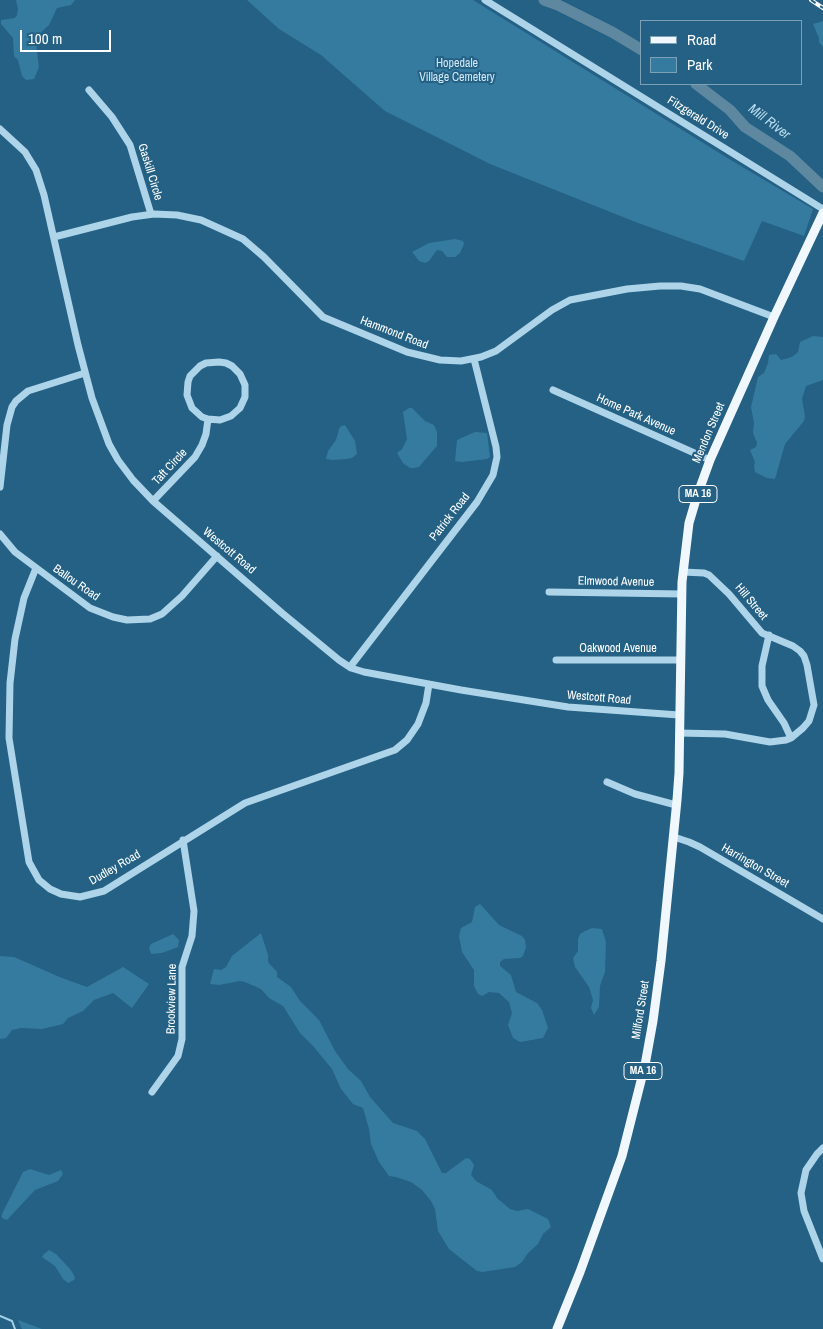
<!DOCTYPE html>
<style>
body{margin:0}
#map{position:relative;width:823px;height:1329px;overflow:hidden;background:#246184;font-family:"Archivo Narrow",sans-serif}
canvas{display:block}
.legend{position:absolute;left:640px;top:20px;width:162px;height:65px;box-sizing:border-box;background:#246184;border:1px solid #7ca0b5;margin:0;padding:6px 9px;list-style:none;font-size:15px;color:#fff}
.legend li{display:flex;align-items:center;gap:10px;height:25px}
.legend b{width:25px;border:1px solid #7ca0b5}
.scale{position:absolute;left:20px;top:30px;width:91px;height:22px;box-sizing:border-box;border:2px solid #fff;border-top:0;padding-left:6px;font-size:15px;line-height:18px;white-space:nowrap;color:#fff;-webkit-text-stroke:4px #246184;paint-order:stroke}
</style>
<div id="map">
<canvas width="823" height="1329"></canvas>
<ul class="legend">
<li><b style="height:6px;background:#f0f8fe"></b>Road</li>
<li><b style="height:14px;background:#357ba0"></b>Park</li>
</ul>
<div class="scale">100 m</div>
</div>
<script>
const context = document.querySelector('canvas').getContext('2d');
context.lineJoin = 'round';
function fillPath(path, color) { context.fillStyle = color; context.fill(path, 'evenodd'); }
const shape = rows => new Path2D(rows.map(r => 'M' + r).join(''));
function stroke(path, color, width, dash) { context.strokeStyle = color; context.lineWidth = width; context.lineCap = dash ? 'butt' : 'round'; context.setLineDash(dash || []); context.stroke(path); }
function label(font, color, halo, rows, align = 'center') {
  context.font = font + ' "Archivo Narrow",sans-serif'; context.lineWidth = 4; context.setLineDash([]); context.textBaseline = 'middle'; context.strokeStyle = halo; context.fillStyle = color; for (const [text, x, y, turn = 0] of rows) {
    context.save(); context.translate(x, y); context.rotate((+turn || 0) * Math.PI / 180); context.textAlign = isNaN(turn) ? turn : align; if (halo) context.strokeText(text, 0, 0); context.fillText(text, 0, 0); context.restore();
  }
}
const green = shape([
 [16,0,75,0,71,5,57,8,49,25,37,36,36,43,39,67,34,79,26,80,22,76,18,60,14,56,13,38,1,24,1,20,15,18,17,15,18,9],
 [247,0,473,0,729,159,813,209,804,236,762,221,744,261,638,223,490,164,385,111,321,55,279,29],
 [823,21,823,47,819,42,819,38,813,24],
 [455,239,463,241,464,244,460,253,455,257,447,257,442,251,437,250,429,261,425,263,419,261,412,252,429,243],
 [813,336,823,337,823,380,806,386,802,399,805,416,804,421,785,444,775,479,767,478,755,472,754,466,755,462,750,450,756,447,757,443,753,433,754,423,751,407,758,377,764,373,768,363,769,355,776,354,781,360,792,357,798,352,800,342],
 [409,408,412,408,425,421,434,425,437,432,437,446,424,461,419,467,414,468,410,468,403,463,397,453,402,449,407,439,403,412],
 [345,425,355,441,357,454,352,458,346,459,333,460,326,459,328,451,336,440,339,429,341,426],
 [475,432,487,433,490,457,487,459,462,462,455,461,457,440],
 [480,904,499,925,522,936,525,940,526,947,523,956,520,958,504,959,500,962,500,966,511,975,516,992,537,1003,542,1010,548,1028,543,1038,520,1042,513,1038,508,1025,512,1013,509,1002,499,993,489,992,482,996,478,994,474,986,474,970,462,952,459,936,461,928,472,922,475,907],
 [592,928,602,929,606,942,605,972,600,986,599,1007,594,1015,591,1008,593,1000,589,987,575,967,573,958,578,951,578,939,580,934,585,931],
 [261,933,268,955,268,962,277,972,277,977,291,987,300,1001,319,1020,335,1051,348,1069,361,1081,370,1097,393,1123,417,1131,425,1139,442,1173,446,1173,466,1158,470,1159,474,1165,471,1175,476,1181,492,1190,497,1198,510,1209,517,1211,528,1209,548,1219,551,1227,543,1234,538,1244,528,1253,522,1262,515,1267,482,1272,477,1271,449,1249,438,1231,435,1209,431,1201,422,1190,411,1182,396,1177,389,1176,379,1162,371,1144,369,1129,363,1108,353,1104,341,1089,332,1069,313,1046,300,1033,283,1006,269,998,261,989,245,982,240,981,219,985,210,984,214,969,221,970,226,967,232,956],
 [173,934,179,940,178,947,162,953,151,954,149,948,151,944],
 [0,956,14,957,62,978,87,987,123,967,149,984,132,1008,113,993,94,1000,83,1011,68,1018,63,1024,42,1029,21,1028,12,1030,6,1038,0,1039],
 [30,1169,49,1175,61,1170,63,1174,58,1181,35,1190,7,1220,2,1218,2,1214,23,1172],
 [49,1250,56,1254,70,1269,74,1275,75,1279,74,1280,68,1283,63,1279,55,1266,42,1257,44,1254],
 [18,1320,42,1329,44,1329,22,1329]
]);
const stream = shape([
 [0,1316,12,1321,15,1329]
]);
const river = shape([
 [544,0,558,5,612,32,642,50],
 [696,84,730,110,745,127,790,156,823,187]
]);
const minor = shape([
 [485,0,823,209],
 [89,90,112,117,130,145,151,214],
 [0,129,25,152,36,170,44,195,78,345,92,398,109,444,118,460,133,480,153,501,282,613,339,660,351,668,364,672,461,690,568,707,679,715],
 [54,237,132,217,154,214,177,215,201,220,243,239,264,257,323,317,407,352,440,360,461,361,481,357,496,351,552,310,570,300,627,289,660,286,681,286,700,289,774,317],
 [553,390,710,460],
 [0,487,7,425,12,407,16,401,28,391,85,373],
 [153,501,195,457,202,445,206,434,208,419,202,417,192,408,187,395,188,382,190,376,200,366,206,363,219,362,226,363,232,366,240,374,245,385,245,397,240,408,231,416,220,420,208,419],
 [0,534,15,552,90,608,113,617,127,620,150,619,162,614,182,596,217,556],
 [36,568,24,598,15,639,10,683,9,738,29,862,39,880,50,889,61,894,80,897,104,891,245,803,395,750,407,740,418,724,426,703,429,684],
 [549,592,682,594],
 [769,635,762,666,762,686,768,700,784,723,791,738],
 [556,660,680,660],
 [350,667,477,502,493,475,497,457,496,447,474,359],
 [679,733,725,734,770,742,786,740,791,738,803,728,809,721,814,705,807,665,804,656,800,651,793,646,762,633,729,594,709,575,704,573,683,572],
 [607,782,635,794,676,805],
 [674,837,689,842,700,847,823,919],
 [152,1092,178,1056,182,1039,182,967,192,936,194,911,183,840],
 [823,1148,817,1154,806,1170,801,1193,804,1211,823,1259]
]);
const major = shape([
 [557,1329,580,1272,622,1156,645,1065,653,1021,661,961,677,800,679,773,682,582,689,523,697,496,710,460,774,317,823,213]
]);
const rail = shape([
 [811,0,823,8]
]);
const shields = [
 [698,494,38],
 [643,1071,38]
];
const shieldNames = [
 ["MA 16",698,494],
 ["MA 16",643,1071]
];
const parkNames = [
 ["Hopedale",457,64],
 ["Village Cemetery",457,78]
];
const streetNames = [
 ["Fitzgerald Drive",698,118,32],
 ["Gaskill Circle",150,172,73],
 ["Hammond Road",394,333,21],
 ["Home Park Avenue",636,415,24],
 ["Mendon Street",709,433,-67],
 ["Taft Circle",170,467,-47],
 ["Patrick Road",450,517,-52],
 ["Westcott Road",229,551,40],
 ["Elmwood Avenue",616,582,1],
 ["Ballou Road",76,583,35],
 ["Hill Street",751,602,50],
 ["Oakwood Avenue",618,649],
 ["Westcott Road",599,698,5],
 ["Harrington Street",755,866,30],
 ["Dudley Road",115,868,-30],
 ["Brookview Lane",172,999,-89],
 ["Milford Street",641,1010,-81]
];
const waterNames = [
 ["Mill River",769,122,37]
];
fillPath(green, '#357ba0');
stroke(stream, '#a2d1e9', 2);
stroke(river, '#5d889f', 11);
stroke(minor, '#add4e8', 7);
stroke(major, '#f0f8fe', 9);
stroke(rail, '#fff', 4);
stroke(rail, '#246184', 2, [5.5]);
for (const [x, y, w] of shields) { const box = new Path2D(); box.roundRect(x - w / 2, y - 8.5, w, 17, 4); context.fillStyle = '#246184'; context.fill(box); stroke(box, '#fff', 1); }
label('bold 11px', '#fff', null, shieldNames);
label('12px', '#d1e9f6', '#246184', parkNames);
label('12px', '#fff', '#246184', streetNames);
label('italic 14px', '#b9ddef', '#246184', waterNames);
</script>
